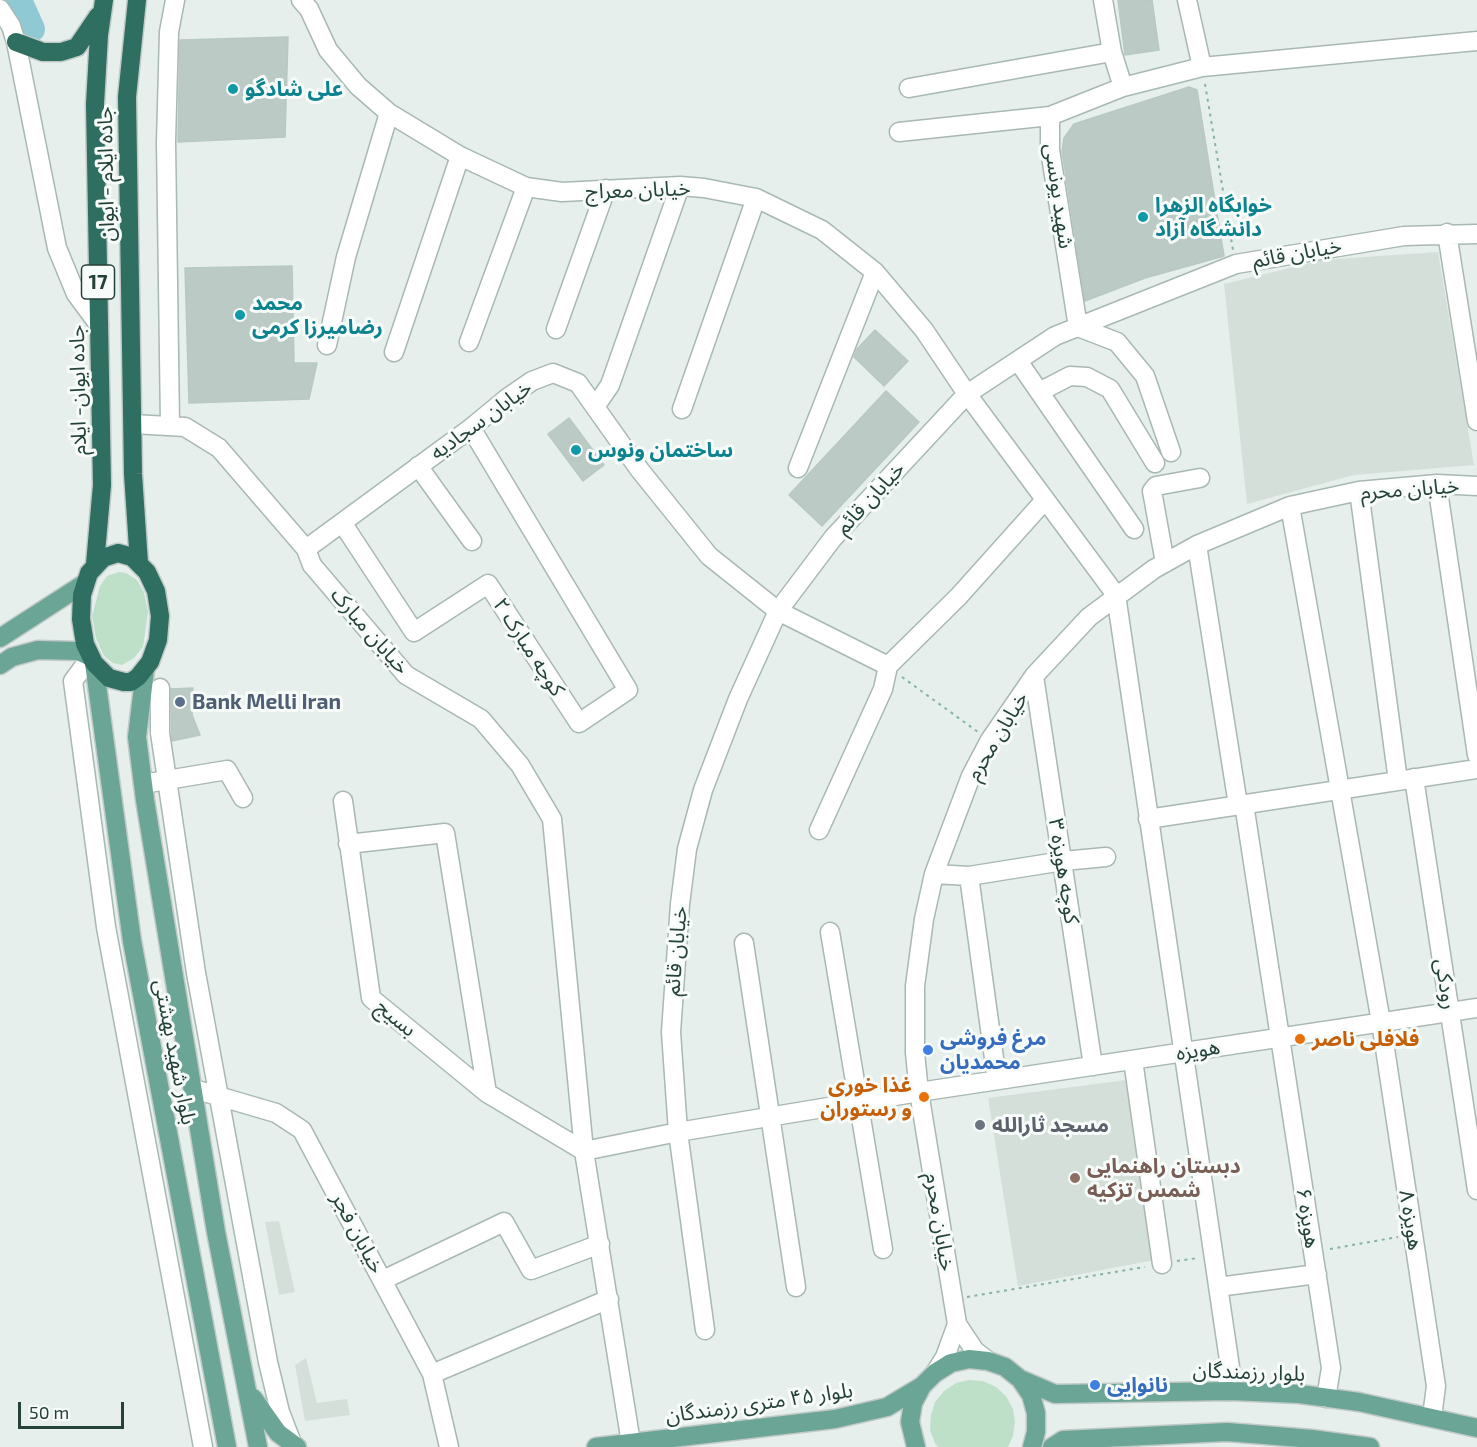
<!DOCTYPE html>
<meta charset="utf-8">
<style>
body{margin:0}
#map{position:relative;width:1477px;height:1447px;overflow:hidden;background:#e6efeb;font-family:"Exo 2",sans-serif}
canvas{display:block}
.scale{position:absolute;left:18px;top:1402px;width:106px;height:27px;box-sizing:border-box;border:3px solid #24423a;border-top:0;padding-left:8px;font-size:18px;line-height:21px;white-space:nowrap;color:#24423a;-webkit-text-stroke:4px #f7fbf9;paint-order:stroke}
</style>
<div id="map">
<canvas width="1477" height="1447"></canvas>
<div class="scale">50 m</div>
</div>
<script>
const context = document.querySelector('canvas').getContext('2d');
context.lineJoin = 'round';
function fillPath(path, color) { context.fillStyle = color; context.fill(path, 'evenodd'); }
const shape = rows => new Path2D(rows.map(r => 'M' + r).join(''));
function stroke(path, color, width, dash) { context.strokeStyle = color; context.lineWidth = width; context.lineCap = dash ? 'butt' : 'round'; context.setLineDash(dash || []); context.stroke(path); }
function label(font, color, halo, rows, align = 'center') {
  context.font = font + ' "Exo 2","Noto Sans Arabic",sans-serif'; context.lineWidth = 6; context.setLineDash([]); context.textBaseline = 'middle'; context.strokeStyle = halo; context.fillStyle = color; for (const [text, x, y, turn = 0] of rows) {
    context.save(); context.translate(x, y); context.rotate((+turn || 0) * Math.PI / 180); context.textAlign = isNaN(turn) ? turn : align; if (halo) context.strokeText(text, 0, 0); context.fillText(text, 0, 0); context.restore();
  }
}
const built = shape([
 [1438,252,1474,465,1354,475,1247,504,1224,284,1322,260],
 [1134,1079,1160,1259,1018,1286,988,1098],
 [279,1221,295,1292,279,1295,265,1222],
 [306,1358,317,1403,347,1399,350,1415,305,1421,295,1365]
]);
const green = shape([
 [119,572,126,573,137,580,144,592,148,612,143,647,134,658,122,665,113,663,104,656,96,638,92,616,100,586,107,576],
 [969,1380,983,1381,996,1387,1006,1396,1013,1409,1015,1422,1013,1436,1008,1447,938,1447,935,1443,930,1430,931,1415,935,1402,944,1391,956,1383]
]);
const river = shape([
 [19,0,32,29]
]);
const building = shape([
 [1118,0,1152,0,1159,50,1125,55,1118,0],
 [288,37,285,137,178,142,180,40,288,37],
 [1189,87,1197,90,1224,256,1145,278,1085,301,1062,151,1064,138,1074,124,1189,87],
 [292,266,294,363,317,363,309,399,189,403,185,268,292,266],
 [875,330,908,361,884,386,854,357,857,349,875,330],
 [886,391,919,422,822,526,789,495,886,391],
 [569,418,604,465,583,481,548,434,569,418],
 [193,688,192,715,200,735,172,741,171,689,193,688]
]);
const path = shape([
 [1205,84,1233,250],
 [902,677,978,732],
 [1330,1249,1398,1237],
 [1177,1261,1198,1258],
 [967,1297,1145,1267]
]);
const minor = shape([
 [301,0,309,9,328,50,358,86,389,113,460,156,526,187,562,192,680,186,704,188,756,198,822,230,875,272,924,330,967,394,1116,595,1230,1367,1226,1391],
 [1103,0,1112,52],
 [1187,0,1202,67],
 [0,9,11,26,16,42,57,248,76,294,99,325],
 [909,88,1112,52,1123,87],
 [899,132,1050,116],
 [1447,233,1477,421],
 [556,329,606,189],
 [469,342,526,187],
 [327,345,346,257,389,113],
 [394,352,460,156],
 [1018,361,1134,529],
 [1041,391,1070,376,1087,377,1110,389,1155,463],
 [595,407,610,385,680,186],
 [682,409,756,198],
 [133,424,185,427,219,448,306,549,312,565,406,675,481,719,520,765,552,819,584,1151,631,1443],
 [170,425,166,142,169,32,175,0],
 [1171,452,1145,376,1117,342,1078,327,1050,150,1050,116,1123,87,1202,67,1477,41],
 [418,466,472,541],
 [798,468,875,272],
 [1437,484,1477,755],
 [1359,491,1398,781],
 [1290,506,1381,1022,1436,1386,1432,1417],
 [343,524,414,632,488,584,579,723,628,690,471,428],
 [1197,545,1238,805],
 [306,549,471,428,506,399,532,381,553,373,578,383,639,469,709,556,778,611,888,666],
 [1165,563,1152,491,1156,486,1200,478],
 [90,658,73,681,106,927,203,1447],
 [888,666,959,596,1045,500],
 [1034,676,1093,1066],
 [160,688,160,733,196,973,268,1362,280,1412,292,1443],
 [1414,778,1477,1190],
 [143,784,227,770,243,798],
 [343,801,371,998,487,1093,584,1151],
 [1244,804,1331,1368,1326,1398],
 [1148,819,1477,769],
 [819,830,883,689,888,666],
 [348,844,445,833,487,1093],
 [934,874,969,876,1063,861,1106,857],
 [969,876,997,1080],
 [830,932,883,1249],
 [744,943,796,1287],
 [1133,1060,1162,1264],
 [194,1089,276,1113,302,1130,432,1374,449,1447],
 [584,1151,678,1132,919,1092,1477,1008],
 [383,1280,504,1222,531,1270,600,1244],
 [1218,1287,1317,1274],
 [705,1330,678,1132,671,1032,680,904,687,849,703,790,738,699,778,611,833,538,967,394,1055,336,1236,264,1404,236,1477,234],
 [988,1361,975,1351,957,1324,919,1092,915,1053,915,986,924,919,934,874,971,776,990,740,1034,676,1089,617,1154,569,1197,545,1290,506,1359,491,1437,484,1477,486],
 [935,1373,945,1357,957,1324],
 [432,1374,609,1299]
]);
const major = shape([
 [0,638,85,583],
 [94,663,132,941,227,1447],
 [0,665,12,657,38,650,78,651,89,656],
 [145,670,137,737,145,800,216,1232,258,1447],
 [1020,1379,1055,1394,1230,1391,1299,1394,1359,1402,1477,1428],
 [253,1398,278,1433,297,1447],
 [596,1447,835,1419,887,1407,922,1386],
 [916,1447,910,1422,913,1403,922,1386,935,1373,951,1363,969,1359,988,1361,1005,1367,1020,1379,1031,1395,1036,1413,1036,1432,1032,1447],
 [1052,1447,1063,1440,1227,1432,1312,1439,1370,1447]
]);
const highway = shape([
 [137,0,127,97,133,474,139,563],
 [16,42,43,52,61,52,77,47,98,16],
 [118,553,132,557,147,572,156,591,160,616,158,640,150,662,138,677,131,682,124,682,109,678,94,663,85,644,81,619,82,595,89,573,103,558,118,553],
 [95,564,102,485,95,104,99,35,104,0]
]);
const markers = [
 [233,89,6,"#0f9aa8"],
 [1143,217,6,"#0f9aa8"],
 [240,315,6,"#0f9aa8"],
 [576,450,6,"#0f9aa8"],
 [180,702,6,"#5c6f8a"],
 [1300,1039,6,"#e8710a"],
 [928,1050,6,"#3f7fe0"],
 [924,1097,6,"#e8710a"],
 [980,1125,6,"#6b7280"],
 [1075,1178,6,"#8d6e63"],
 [1095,1385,6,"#3f7fe0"]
];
const shields = [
 [98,282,33]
];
const shieldNames = [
 ["17",98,282]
];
const cultureNames = [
 ["علی شادگو",245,89],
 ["خوابگاه الزهرا",1155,205],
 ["دانشگاه آزاد",1155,229],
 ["محمد",252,303],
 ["رضامیرزا کرمی",252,327],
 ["ساختمان ونوس",588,450]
];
const streetNames = [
 ["جاده ایلام - ایوان",106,174,-91],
 ["خیابان معراج",638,190,-2],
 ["شهید یونسی",1059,196,82],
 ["خیابان قائم",1297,253,-10],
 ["جاده ایوان- ایلام",78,390,-91],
 ["خیابان سجادیه",481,420,-36],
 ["خیابان محرم",1410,489,-4],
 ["خیابان قائم",870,498,-47],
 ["خیابان مبارک",370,631,49],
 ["کوچه مبارک ۲",529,647,57],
 ["خیابان محرم",997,736,-59],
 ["کوچه هویزه ۳",1064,871,81],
 ["خیابان قائم",676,951,-85],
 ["رودکی",1446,984,81],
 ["بسیج",396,1018,39],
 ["هویزه",1198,1050,-9],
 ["بلوار شهید بهشتی",175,1052,79],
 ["هویزه ۶",1308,1218,81],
 ["هویزه ۸",1411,1220,81],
 ["خیابان محرم",940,1222,81],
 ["خیابان فجر",358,1233,62],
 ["بلوار رزمندگان",1249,1372,2],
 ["بلوار ۴۵ متری رزمندگان",759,1403,-8]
];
const serviceNames = [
 ["Bank Melli Iran",192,702]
];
const shopNames = [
 ["مرغ فروشی",940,1038],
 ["محمدیان",940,1062],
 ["نانوایی",1107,1385]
];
const foodNames = [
 ["فلافلی ناصر",1312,1039],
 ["غذا خوری",912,1085,"right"],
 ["و رستوران",912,1109,"right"]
];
const worshipNames = [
 ["مسجد ثارالله",992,1125]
];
const educationNames = [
 ["دبستان راهنمایی",1087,1166],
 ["شمس تزکیه",1087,1190]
];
fillPath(built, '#d4dfda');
fillPath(green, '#bfe0c8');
stroke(river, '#8ec9d4', 26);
fillPath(building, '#bbcac4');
stroke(building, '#b8c9c2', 1.5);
stroke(minor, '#a8b8b2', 21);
stroke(major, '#c2cac8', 21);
stroke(highway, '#c2cac8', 21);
stroke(path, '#86b3a5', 2, [3, 4.5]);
stroke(minor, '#fff', 18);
stroke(major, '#6aa596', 18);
stroke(highway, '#2f6f62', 18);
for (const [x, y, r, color] of markers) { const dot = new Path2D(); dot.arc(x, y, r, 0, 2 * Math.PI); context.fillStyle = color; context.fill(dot); stroke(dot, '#f7fbf9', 2); }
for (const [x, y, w] of shields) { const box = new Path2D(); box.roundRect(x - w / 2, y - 17, w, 34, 4.5); context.fillStyle = '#f7fbf9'; context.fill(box); stroke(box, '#24423a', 1.5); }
label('bold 20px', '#24423a', null, shieldNames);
label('bold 21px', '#0d838f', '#f7fbf9', cultureNames, 'left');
label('21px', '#24423a', '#f7fbf9', streetNames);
label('bold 21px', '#4e5e75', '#f7fbf9', serviceNames, 'left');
label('bold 21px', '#366cbe', '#f7fbf9', shopNames, 'left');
label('bold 21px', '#c56008', '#f7fbf9', foodNames, 'left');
label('bold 21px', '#5b616d', '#f7fbf9', worshipNames, 'left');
label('bold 21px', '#785e54', '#f7fbf9', educationNames, 'left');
</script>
